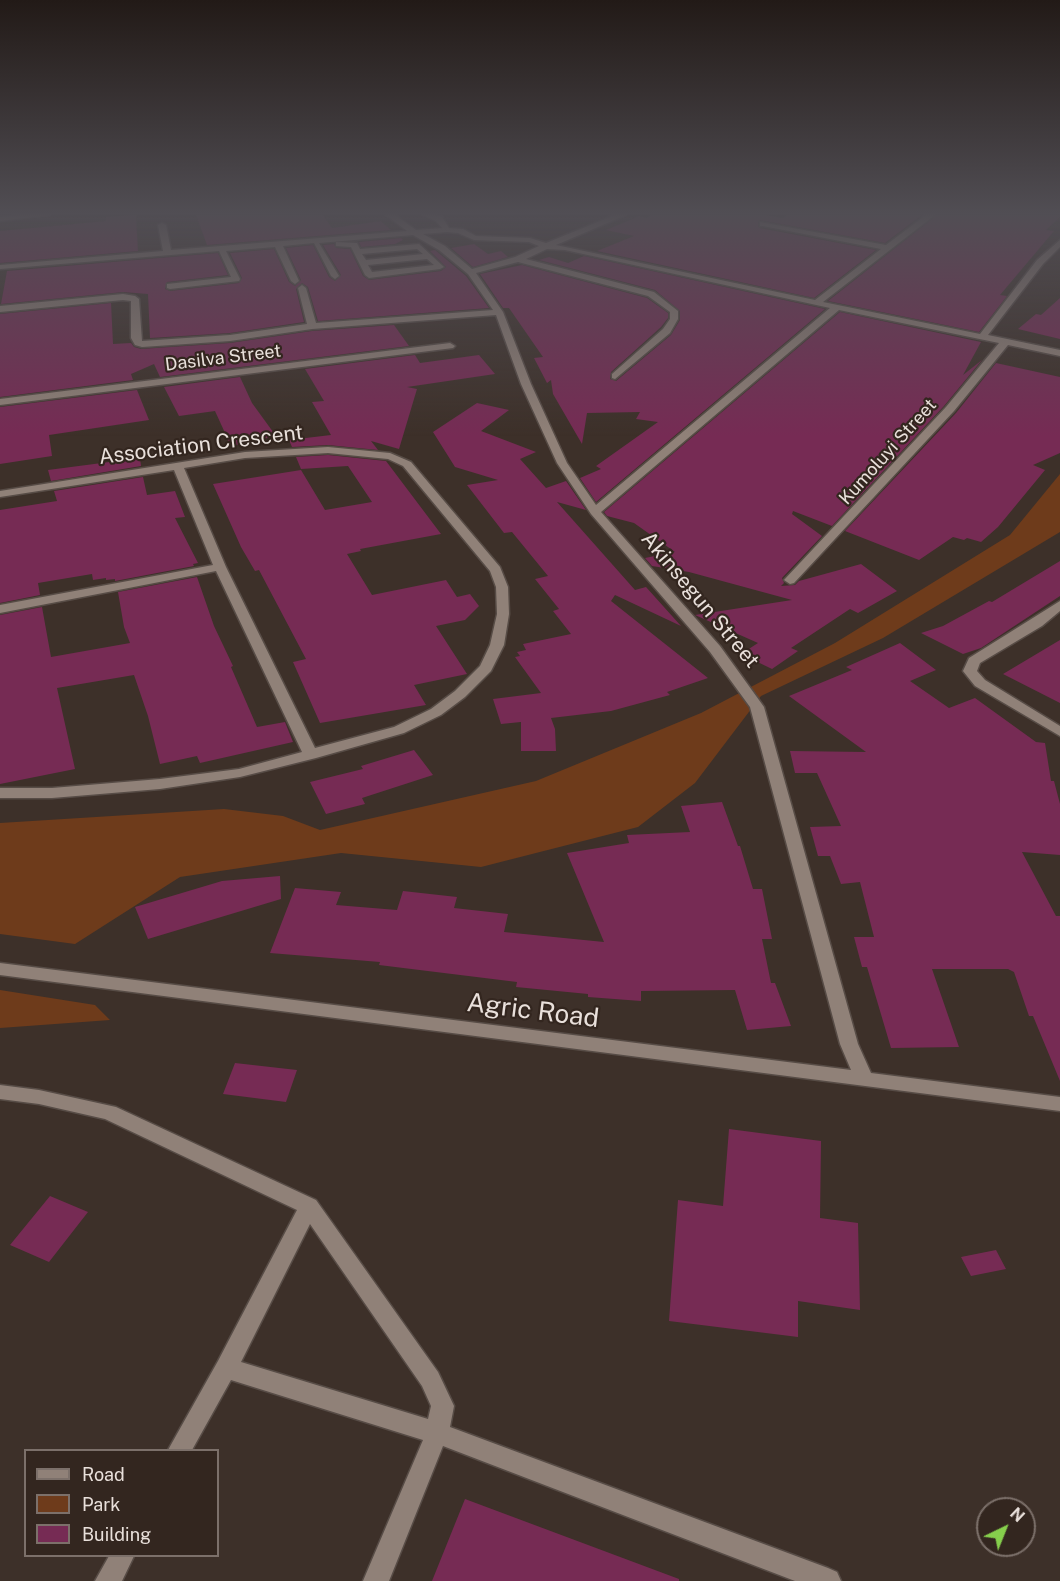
<!DOCTYPE html>
<style>
body{margin:0}
#map{position:relative;width:1060px;height:1581px;overflow:hidden;background:#3d3029;font-family:"Public Sans",sans-serif}
canvas{display:block}
.legend{position:absolute;left:24px;top:1449px;width:195px;height:108px;box-sizing:border-box;background:#33261f;border:2px solid #7c706a;margin:0;padding:8px 10px;list-style:none;font-size:18px;color:#e9e0db}
.legend li{display:flex;align-items:center;gap:12px;height:30px}
.legend b{width:30px;border:2px solid #7c706a}
.north{position:absolute;left:976px;top:1497px;width:60px;height:60px;box-sizing:border-box;background:#33261f;border:2px solid #7c706a;border-radius:50%;rotate:43deg;font-size:16px;font-weight:700;line-height:24px;text-align:center;color:#e9e0db}
.north::after{content:'';display:block;margin:auto;width:21px;height:27px;background:#86cf4c;clip-path:polygon(50% 0,100% 100%,50% 72%,0 100%)}
</style>
<div id="map">
<canvas width="1060" height="1581"></canvas>
<ul class="legend">
<li><b style="height:8px;background:#908178"></b>Road</li>
<li><b style="height:16px;background:#6e3b1b"></b>Park</li>
<li><b style="height:16px;background:#762b54"></b>Building</li>
</ul>
<div class="north">N</div>
</div>
<script>
const context = document.querySelector('canvas').getContext('2d');
context.lineJoin = 'round';
function fillPath(path, color) { context.fillStyle = color; context.fill(path, 'evenodd'); }
const shape = rows => new Path2D(rows.map(r => 'M' + r).join(''));
function stroke(path, color, width, dash) { context.strokeStyle = color; context.lineWidth = width; context.lineCap = dash ? 'butt' : 'round'; context.setLineDash(dash || []); context.stroke(path); }
function label(font, color, halo, rows, align = 'center') {
  context.font = font + ' "Public Sans",sans-serif'; context.lineWidth = 4.5; context.setLineDash([]); context.textBaseline = 'middle'; context.strokeStyle = halo; context.fillStyle = color; for (const [text, x, y, turn = 0] of rows) {
    context.save(); context.translate(x, y); context.rotate((+turn || 0) * Math.PI / 180); context.textAlign = isNaN(turn) ? turn : align; if (halo) context.strokeText(text, 0, 0); context.fillText(text, 0, 0); context.restore();
  }
}
const green = shape([
 [1060,474,1060,532,883,638,761,696,695,783,638,827,481,867,341,853,180,877,75,944,0,934,0,823,224,809,283,816,320,830,536,781,701,713,835,643,1010,535],
 [0,990,95,1005,110,1020,0,1028]
]);
const building = shape([
 [136,215,138,251,0,263,0,231,106,221,106,217],
 [196,215,323,215,332,228,381,221,391,230,207,245],
 [652,215,764,215,783,218,787,215,922,215,885,243,759,220,758,226,760,228,876,250,814,298,597,251,634,236,606,230,639,216,646,218],
 [937,215,1060,215,1060,217,1046,230,1054,231,1000,295,1007,296,979,332,828,301],
 [401,238,403,240,395,244,361,247,359,242],
 [334,244,336,248,350,249,363,276,369,280,441,271,446,267,430,251,435,250,466,276,489,308,318,321,308,287,302,283,296,289,304,322,230,333,150,338,148,294,123,292,1,304,7,271,218,253,228,275,167,282,165,289,170,291,239,283,242,278,230,253,274,249,289,282,295,286,301,280,286,248,313,245,329,277,335,281,341,275,323,245],
 [474,244,488,254,501,251,508,257,473,267,451,248],
 [584,256,825,309,596,502,580,478,601,469,596,466,658,422,636,419,640,412,587,413,582,444,553,394,551,380,547,383,534,358,543,357,509,308,503,308,480,274,522,265,647,298,668,313,668,318,661,327,611,372,610,379,616,381,671,335,680,320,680,311,655,290,539,260,549,257,568,263],
 [1060,298,1060,339,1018,329,1036,314,1041,315],
 [111,303,113,344,131,343,134,347,141,349,230,343,312,331,394,325,409,346,160,377,154,364,131,374,133,380,0,397,0,314],
 [840,312,981,342,963,375,982,360,944,406,832,526,793,511,792,514,822,536,782,578,784,583,781,586,795,585,799,581,861,564,897,591,858,613,850,609,791,648,798,651,772,669,741,654,758,643,695,615,792,600,689,572,652,566,645,558,675,552,634,523,607,516,604,512],
 [415,355,420,363,479,355,495,374,407,387,417,389,399,449,371,441,378,450,328,445,292,447,289,440,331,435,312,402,324,401,305,369],
 [996,363,1060,377,1060,453,1033,465,1045,470,998,527,981,542,967,538,964,540,953,537,919,560,845,531,956,413],
 [240,377,252,403,276,436,231,446,215,411,179,416,164,387],
 [137,390,149,420,49,435,52,456,0,464,0,407],
 [477,403,509,410,481,431,536,452,520,459,546,488,566,481,586,510,557,502,635,590,646,587,681,626,615,595,611,601,708,678,667,692,670,695,611,711,551,718,555,729,556,751,521,751,521,722,501,724,493,699,541,693,515,657,520,656,517,652,526,650,523,644,571,634,553,611,559,609,535,579,548,576,512,532,504,533,467,485,498,480,455,467,433,432],
 [328,455,386,461,441,534,360,549,361,551,347,554,372,595,446,580,457,597,470,594,479,606,465,620,436,626,467,674,414,685,426,705,320,723,293,662,306,659,259,570,255,571,241,547,213,484,301,470,325,510,372,502,348,466,301,469,296,457],
 [140,458,141,466,51,481,48,470],
 [143,477,147,495,175,491,185,517,175,518,198,563,193,564,194,566,115,581,115,579,106,580,106,578,93,580,92,574,38,583,40,595,0,603,0,510,57,501,54,491],
 [1060,561,1060,596,981,648,963,654,921,633,943,626,989,601,992,602],
 [197,577,214,626,233,666,231,667,257,727,285,722,293,742,200,763,197,756,160,764,148,716,134,675,57,688,75,769,0,784,0,615,42,607,51,657,130,643,124,627,118,592],
 [1060,640,1060,703,1003,674],
 [900,643,936,670,910,681,949,708,975,698,1036,742,1045,743,1051,781,1054,781,1060,804,1060,855,1022,852,1056,916,1060,916,1060,1081,1033,1016,1029,1016,1014,972,1008,969,932,969,959,1047,891,1048,867,967,862,967,854,937,874,937,860,882,841,884,830,856,818,856,810,827,841,826,817,773,795,773,790,751,866,752,789,696,852,670,846,667],
 [414,750,433,775,362,798,365,804,326,814,310,782,363,769,361,766],
 [722,802,738,846,740,846,753,889,762,889,772,939,762,939,771,983,775,983,791,1026,747,1030,735,990,641,991,641,1001,588,997,588,994,516,987,517,982,379,965,380,962,270,953,295,888,341,892,336,905,397,910,403,891,457,897,454,908,508,914,504,932,604,942,567,853,629,843,627,835,690,832,681,806],
 [280,876,281,899,148,939,135,907,222,881],
 [235,1063,297,1070,286,1102,223,1094],
 [729,1129,821,1141,820,1218,858,1223,860,1310,798,1301,798,1337,669,1321,678,1200,723,1206],
 [50,1196,88,1212,49,1262,10,1245],
 [996,1250,1006,1269,971,1276,961,1257],
 [465,1499,679,1579,679,1581,432,1581]
]);
const minor = shape([
 [20,215,50,215,0,221,0,217,20,215],
 [386,215,395,215,416,230,442,228,436,221,423,215,435,215,442,217,449,228,463,229,476,236,530,238,546,243,615,215,626,215,556,245,815,300,881,249,763,226,760,226,760,222,886,245,926,215,935,215,823,302,980,334,1037,260,1060,240,1060,247,1043,264,988,335,1060,350,1060,356,1008,345,954,411,794,583,790,584,784,580,946,407,999,343,839,310,601,512,720,646,764,707,858,1044,871,1073,1060,1097,1060,1111,0,975,0,963,851,1070,840,1044,750,707,710,652,591,514,557,463,521,384,496,315,312,329,230,341,142,347,135,345,131,338,131,301,123,300,0,312,0,306,123,294,135,296,139,299,142,341,230,335,307,324,298,288,302,285,306,288,316,323,493,310,468,274,439,250,413,235,319,243,339,276,335,279,331,276,314,243,283,246,299,281,295,284,291,281,275,247,226,251,240,279,239,281,170,289,167,288,167,284,231,277,219,251,0,269,0,265,163,251,158,225,162,223,166,225,171,250,407,231,386,215],
 [447,232,458,233,474,240,529,242,539,246,515,257,472,269,445,246,423,234,447,232],
 [547,249,565,250,830,308,596,505,567,463,531,384,503,312,476,273,518,262,648,296,670,312,670,319,663,329,612,374,612,378,615,379,670,333,678,319,678,311,654,292,526,259,547,249],
 [336,242,357,243,360,249,419,244,444,267,440,269,369,278,365,275,351,247,336,246,336,242],
 [417,249,423,254,366,260,362,254,417,249],
 [427,259,434,265,372,272,368,265,427,259],
 [450,343,455,346,453,348,0,405,0,399,450,343],
 [328,447,390,453,411,462,500,567,508,587,509,614,504,645,491,671,465,697,441,715,404,733,316,758,240,777,160,789,52,798,0,798,0,788,52,788,160,779,239,769,302,752,216,571,0,613,0,605,213,565,174,470,0,497,0,491,245,452,328,447],
 [328,453,388,459,403,466,490,571,496,587,497,614,490,645,480,666,455,691,431,709,394,727,315,748,226,567,184,468,245,458,328,453],
 [1060,601,1060,611,1042,626,980,663,977,671,985,680,1060,726,1060,736,975,686,963,671,969,658,1060,601],
 [0,1085,39,1090,116,1107,316,1200,438,1372,454,1406,450,1427,828,1568,837,1572,841,1581,795,1581,443,1446,389,1581,363,1581,423,1440,231,1380,192,1450,168,1450,218,1361,297,1210,105,1119,39,1104,0,1099,0,1085],
 [310,1224,422,1386,431,1406,428,1419,241,1362,310,1224],
 [109,1556,134,1556,122,1581,95,1581,109,1556]
]);
const farStreetnames = [
 ["Dasilva Street",223,358,-7],
 ["Kumoluyi Street",888,452,-48]
];
const streetNames = [
 ["Association Crescent",201,445,-7],
 ["Akinsegun Street",700,600,50]
];
const nearStreetnames = [
 ["Agric Road",533,1011,7]
];
fillPath(green, '#6e3b1b');
fillPath(building, '#762b54');
stroke(minor, '#574c46', 3);
fillPath(minor, '#908178');
const sky = context.createLinearGradient(0, 0, 0, 436);
sky.addColorStop(0, '#221a17');
sky.addColorStop(0.49, '#514e54');
sky.addColorStop(1, '#514e5400');
context.fillStyle = sky;
context.fillRect(0, 0, 1060, 436);
label('18px', '#e9e0db', '#33261f', farStreetnames);
label('21px', '#e9e0db', '#33261f', streetNames);
label('26px', '#e9e0db', '#33261f', nearStreetnames);
</script>
